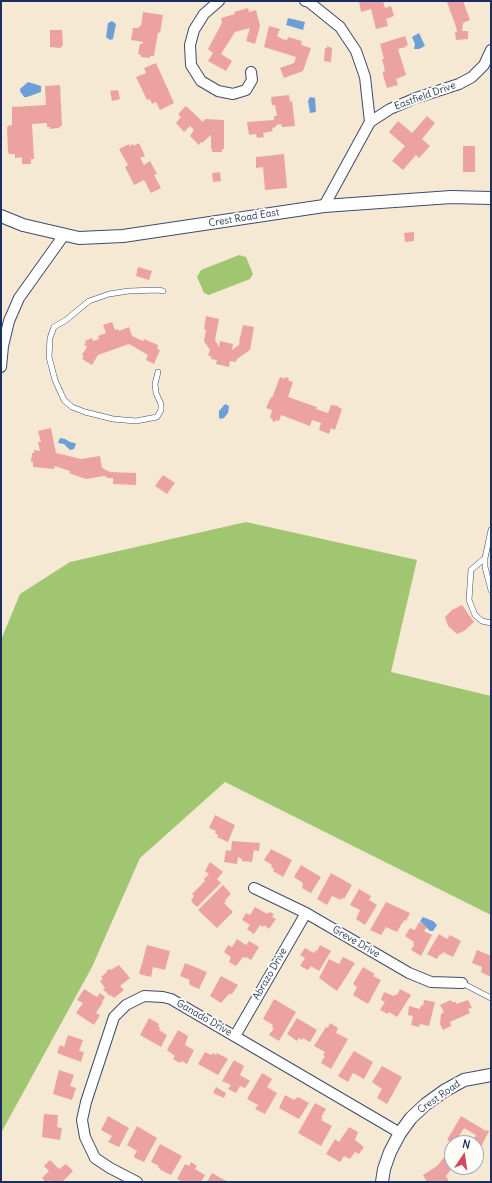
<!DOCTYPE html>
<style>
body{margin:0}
#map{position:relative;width:492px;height:1183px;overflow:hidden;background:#f5e9d3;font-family:Delius,sans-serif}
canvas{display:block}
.frame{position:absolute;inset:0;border:2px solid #1b2f5e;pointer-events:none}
.north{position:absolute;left:444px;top:1135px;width:40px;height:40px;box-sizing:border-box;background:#fdfcf7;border:1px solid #a3aaba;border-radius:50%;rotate:13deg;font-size:11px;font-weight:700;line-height:16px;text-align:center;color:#1b2f5e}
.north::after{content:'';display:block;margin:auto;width:14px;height:18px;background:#d1495b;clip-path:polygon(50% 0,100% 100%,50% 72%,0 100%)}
</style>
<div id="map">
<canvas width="492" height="1183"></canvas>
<div class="frame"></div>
<div class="north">N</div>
</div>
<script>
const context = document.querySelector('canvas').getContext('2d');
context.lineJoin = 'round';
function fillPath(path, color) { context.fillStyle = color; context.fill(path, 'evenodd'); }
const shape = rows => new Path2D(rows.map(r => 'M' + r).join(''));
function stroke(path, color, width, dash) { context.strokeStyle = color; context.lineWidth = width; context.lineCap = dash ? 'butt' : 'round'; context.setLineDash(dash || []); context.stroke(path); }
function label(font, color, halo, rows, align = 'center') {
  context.font = font + ' Delius,sans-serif'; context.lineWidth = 4; context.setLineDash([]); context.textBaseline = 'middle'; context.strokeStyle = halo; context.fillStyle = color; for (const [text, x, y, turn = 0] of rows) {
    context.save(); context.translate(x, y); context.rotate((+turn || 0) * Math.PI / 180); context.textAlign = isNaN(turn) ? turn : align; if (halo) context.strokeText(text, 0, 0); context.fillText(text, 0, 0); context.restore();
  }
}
const green = shape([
 [239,255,246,257,253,274,250,279,209,295,204,293,197,277,201,270],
 [246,522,417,560,391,672,491,696,491,915,225,782,140,858,92,967,1,1133,1,640,20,594,70,562]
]);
const water = shape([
 [288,18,305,22,303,30,286,25],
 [112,21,116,24,113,39,110,40,106,37,108,23],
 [419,33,425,46,419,49,414,49,415,44,412,37],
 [28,82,41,86,41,92,27,97,24,97,20,91,20,89],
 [310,97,315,98,316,112,310,113,308,101],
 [225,404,229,406,228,413,224,418,220,419,219,417,219,411],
 [60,438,65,439,70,442,75,443,76,444,74,449,70,450,64,444,58,443],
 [423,917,433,921,437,925,433,931,430,931,420,921]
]);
const building = shape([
 [359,1,383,1,385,8,391,6,394,16,386,19,388,26,376,29,371,9,361,12],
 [463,1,470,20,463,23,462,31,468,31,468,39,456,40,455,32,457,32,456,27,447,2],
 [248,8,249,12,256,10,260,26,255,44,246,41,250,28,235,32,221,54,232,61,226,71,208,61,213,53,208,49,222,23,221,18,235,14,234,12],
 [143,12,163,15,160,33,158,32,154,56,150,56,150,58,141,57,141,55,138,54,140,44,142,44,143,42,131,40,133,28,139,28,139,26,141,26],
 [269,26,280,29,277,36,282,39,287,40,288,37,302,41,301,45,311,48,303,71,284,78,280,68,294,63,296,57,264,47],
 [50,30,62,30,63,46,61,46,61,48,50,47],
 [405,36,408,45,405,46,406,47,398,49,406,75,396,79,398,85,387,88,383,75,383,72,385,71,382,59,384,59,380,44],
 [327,46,332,48,331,62,324,61,325,48,327,48],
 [156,63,174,103,160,110,156,102,152,104,150,99,147,100,136,77,146,73,144,68],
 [60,85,62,126,59,127,59,128,50,129,50,127,47,127,47,123,32,124,34,159,31,159,31,164,22,164,22,157,15,158,15,154,9,154,8,152,7,128,8,126,12,125,12,107,46,105,45,86],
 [118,90,120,99,112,101,110,91],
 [289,95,290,102,292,101,295,126,282,127,281,124,276,125,276,127,272,128,273,131,263,133,264,137,257,138,256,134,249,135,247,122,274,120,274,116,277,116,275,105,272,105,271,97],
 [186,106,203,122,205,119,224,120,224,149,222,149,222,152,212,152,212,149,211,149,211,135,202,143,201,142,199,145,190,136,194,130,190,126,184,132,176,123,181,117,178,114],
 [427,116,435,123,422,139,430,146,419,158,416,155,403,170,392,161,405,146,389,132,398,121,412,133],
 [139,143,145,156,140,158,144,165,150,161,157,174,154,175,161,188,151,193,144,180,134,185,125,167,128,165,119,149,129,144,129,146,133,144,134,146],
 [463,146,475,146,475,172,463,172],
 [284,154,287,188,265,190,263,167,256,168,256,157],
 [220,172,221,181,213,182,212,173],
 [414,232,414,241,405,242,404,233],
 [138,267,152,271,149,280,136,276],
 [206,316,219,319,215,340,219,347,220,341,233,344,232,350,240,344,239,342,243,325,254,327,250,350,237,359,236,362,230,361,229,367,216,364,217,360,211,359,211,356,208,356,210,350,204,341,206,330,204,329],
 [112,322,115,330,118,329,119,331,129,327,132,336,143,341,144,339,158,345,157,349,160,350,154,364,146,360,148,355,129,344,98,355,92,365,82,359,84,356,82,355,87,347,84,344,86,343,85,341,92,338,93,341,99,339,98,336,106,333,103,325],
 [280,377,285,379,285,377,289,378,288,380,293,382,288,397,317,407,316,409,328,413,331,405,339,406,338,407,342,409,335,430,331,428,329,434,319,430,321,423,312,420,310,426,281,415,279,421,276,420,275,422,272,421,273,419,270,418,272,410,266,408,271,397,272,398],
 [51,428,56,453,81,459,100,456,102,468,110,472,136,473,136,485,113,484,113,478,108,478,103,475,104,476,86,479,69,473,70,471,55,466,54,469,33,467,33,462,31,462,32,453,34,453,34,450,40,451,38,442,41,442,38,431],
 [163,475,175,483,167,494,155,486],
 [462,605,474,622,464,631,457,634,448,626,445,617,452,610],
 [215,815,235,825,228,842,217,837,218,835,215,833,216,831,209,828],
 [232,841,260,843,259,851,254,850,252,862,242,861,242,859,238,857,237,864,224,862,226,850,231,851],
 [271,849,292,860,283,877,273,871,274,869,271,867,272,865,264,860],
 [210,862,223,872,217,879,221,883,197,907,191,901,194,896,192,894,205,881,204,879,209,874,205,871],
 [301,865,321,877,311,893,302,888,303,883,294,877],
 [331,873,352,885,344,899,342,897,341,900,332,896,327,905,317,899],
 [223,885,231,894,225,900,226,902,224,903,233,912,217,928,198,910],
 [359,889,371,896,369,900,377,905,365,925,356,919,360,910,350,905],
 [386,902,410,913,406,921,404,920,403,923,402,923,397,932,386,927,381,935,370,930],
 [255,907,267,914,270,912,274,914,272,917,276,919,269,929,264,925,263,927,260,925,254,934,247,929,250,925,242,920,246,913,250,915],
 [419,922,427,927,424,931,432,935,421,956,411,950,414,945,413,944,414,942,405,936,410,928,415,930],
 [439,934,447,939,450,935,461,941,453,957,443,952,441,955,440,954,437,959,427,954],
 [237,939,246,945,249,941,259,947,251,960,246,957,245,958,243,957,236,966,229,962,231,957,224,952,228,945,232,947],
 [147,945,170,951,165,970,153,967,151,977,139,974],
 [320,945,331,951,319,971,311,966,308,970,300,966,305,958,300,955,305,948,314,953,316,950,317,951],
 [477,950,491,956,491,977,481,972,482,967,472,963],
 [343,957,355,963,337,991,319,978,329,959,339,964],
 [185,963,207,972,199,989,190,985,189,983,190,980,180,976],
 [119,965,130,978,120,986,124,990,114,998,111,995,110,996,103,989,105,988,100,981,103,979,101,977,107,972,106,971,110,969,111,970],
 [363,967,375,974,373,976,381,980,368,1004,353,995,357,987,353,984],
 [221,976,238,985,232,994,229,994,221,1003,210,996],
 [84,989,97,997,100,993,105,997,102,1002,103,1002,96,1013,100,1015,94,1025,76,1013,83,1003,77,1000],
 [400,989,411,995,397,1017,389,1012,388,1014,380,1010,385,1002,381,1000,384,992,394,996,396,994,397,995],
 [274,999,296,1012,279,1041,269,1035,274,1028,272,1027,273,1025,263,1019],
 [424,1000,435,1002,429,1026,420,1024,419,1027,411,1025,413,1016,408,1015,409,1006,420,1009,421,1005,423,1006],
 [451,1000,452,1002,456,1002,456,1004,468,1000,472,1008,468,1009,470,1013,450,1022,451,1026,443,1030,440,1024,441,1014,444,1012,440,1005],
 [149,1018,159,1024,158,1026,160,1027,159,1030,167,1035,161,1047,140,1035],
 [297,1018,317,1030,310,1042,303,1038,302,1040,299,1038,297,1041,287,1034],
 [330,1023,338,1028,336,1033,348,1039,331,1069,321,1063,325,1056,323,1055,325,1052,314,1046,326,1027,328,1028],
 [178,1030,188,1036,185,1045,194,1050,187,1064,182,1061,180,1063,173,1059,175,1056,167,1050],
 [68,1035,83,1040,79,1051,84,1052,81,1062,57,1053,60,1045,64,1047],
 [354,1051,373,1062,364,1079,353,1073,348,1082,338,1076],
 [205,1052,211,1055,213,1053,216,1055,217,1053,228,1059,218,1075,198,1064],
 [234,1060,244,1066,240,1075,250,1081,245,1088,240,1086,236,1093,228,1089,231,1085,222,1081],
 [382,1066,402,1077,387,1104,377,1098,382,1089,372,1082],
 [59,1070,74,1075,70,1086,76,1088,72,1100,53,1094],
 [262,1073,272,1079,267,1087,277,1093,265,1114,255,1109,258,1105,247,1099],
 [216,1087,226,1093,224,1098,213,1093],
 [285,1095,294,1100,298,1097,309,1103,299,1119,279,1108],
 [315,1103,326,1109,321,1117,323,1118,321,1120,332,1126,321,1146,298,1133],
 [44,1114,58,1115,57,1127,62,1128,60,1140,42,1137],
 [108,1116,129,1128,119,1147,108,1142,112,1136,101,1130],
 [461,1116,486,1131,486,1130,489,1131,481,1147,472,1142,476,1135,464,1128,459,1136,471,1143,452,1143,447,1140],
 [137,1126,157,1138,144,1162,135,1158,134,1156,137,1151,127,1145],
 [349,1127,358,1132,355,1140,364,1147,359,1154,355,1152,350,1159,344,1156,340,1162,326,1154,335,1139,339,1142],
 [160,1144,182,1156,171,1175,161,1170,158,1167,159,1166,151,1162],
 [446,1155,452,1160,452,1168,446,1176,449,1182,427,1182,423,1175,437,1166],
 [50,1160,59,1169,66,1164,73,1171,62,1182,51,1182,50,1180,46,1182,42,1178,49,1171,44,1166],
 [191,1162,197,1166,195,1169,205,1175,201,1182,183,1182,177,1179,185,1164,189,1166],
 [212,1173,228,1182,207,1182]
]);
const service = shape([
 [158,372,155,384,156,393,161,404,161,410,157,417,136,421,113,419,85,412,72,407,64,400,55,380,49,357,50,338,54,327,66,320,89,301,109,294,129,291,158,290,163,291],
 [491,530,485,558,485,567,491,590],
 [485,558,471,570,469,600,475,615,482,621,491,623],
 [462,983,491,998]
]);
const minor = shape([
 [219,1,204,14,194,30,190,45,191,65,201,81,218,91,233,94,246,90,252,80,251,72],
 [305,1,309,2,340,27,356,51,365,77,370,122],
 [324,206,370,122,390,109,416,98,459,84,472,77,484,65,491,50],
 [1,367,3,346,9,321,19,298,64,235],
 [254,888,306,913,409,973,431,982,462,983],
 [235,1036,306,913],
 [137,1182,110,1168,95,1158,85,1137,82,1120,86,1102,114,1017,126,1005,144,996,163,997,171,999,400,1133]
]);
const tertiary = shape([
 [1,216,23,225,79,238,123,236,324,206,451,197,491,198],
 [382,1182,384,1169,390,1152,400,1133,411,1118,426,1104,444,1091,464,1080,491,1075]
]);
const streetNames = [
 ["Eastfield Drive",425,96,-20],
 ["Crest Road East",244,218,-9],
 ["Greve Drive",356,942,30],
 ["Abrazo Drive",270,974,-60],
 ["Ganado Drive",204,1018,30],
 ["Crest Road",439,1097,-35]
];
fillPath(green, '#a1c671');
fillPath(water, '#6c9ed7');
fillPath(building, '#eba2a1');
stroke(service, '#3c4b70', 6);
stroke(minor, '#3c4b70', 12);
stroke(tertiary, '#3c4b70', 14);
stroke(service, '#fff', 5);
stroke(minor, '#fff', 10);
stroke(tertiary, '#fff', 12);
label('10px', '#1b2f5e', '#fdfcf7', streetNames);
</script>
